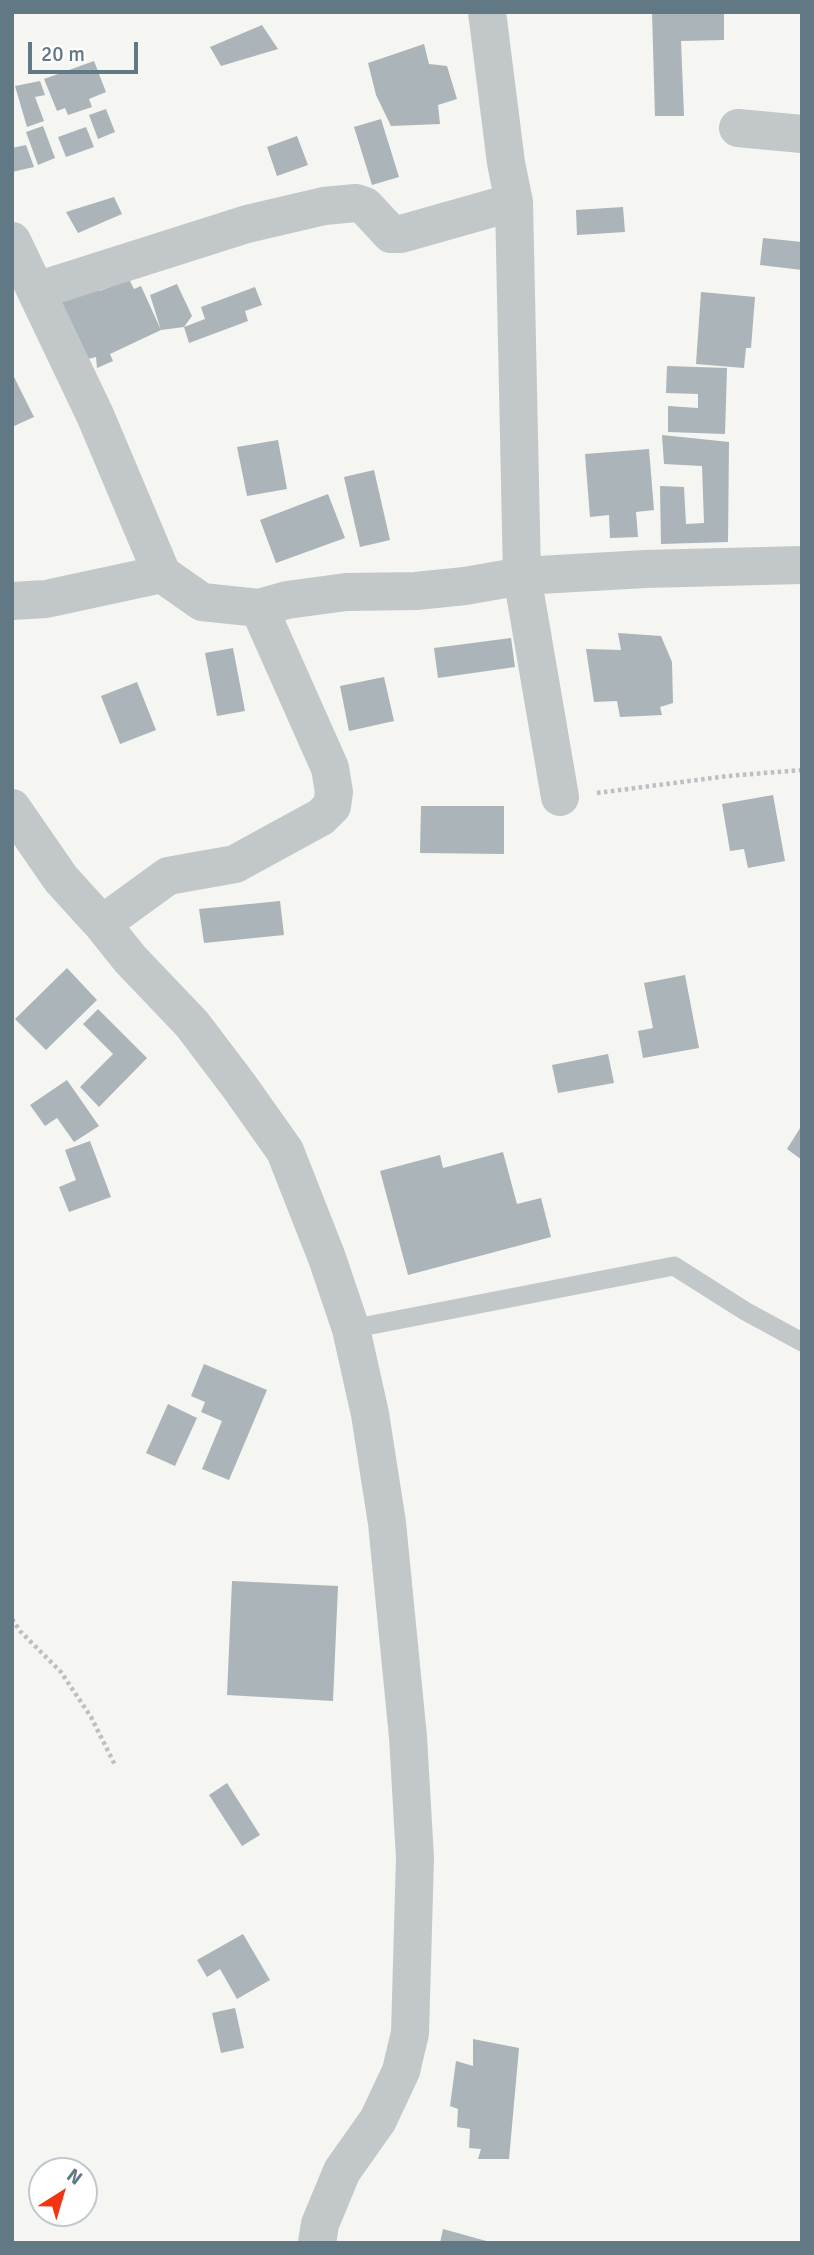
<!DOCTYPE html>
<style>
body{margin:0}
#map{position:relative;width:814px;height:2255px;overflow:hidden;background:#f5f5f1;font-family:Signika,sans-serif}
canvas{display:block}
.frame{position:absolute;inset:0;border:14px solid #617885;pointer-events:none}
.north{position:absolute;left:28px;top:2157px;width:70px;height:70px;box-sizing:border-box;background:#fff;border:2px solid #c0c9ce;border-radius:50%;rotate:37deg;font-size:19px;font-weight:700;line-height:28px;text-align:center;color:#617885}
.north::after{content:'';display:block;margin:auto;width:24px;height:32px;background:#f23414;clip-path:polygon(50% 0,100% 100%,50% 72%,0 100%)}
.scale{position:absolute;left:28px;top:42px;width:110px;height:32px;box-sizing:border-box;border:4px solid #617885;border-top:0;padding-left:9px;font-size:21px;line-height:24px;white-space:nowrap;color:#617885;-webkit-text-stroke:5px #fff;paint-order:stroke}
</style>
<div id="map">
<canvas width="814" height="2255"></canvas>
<div class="frame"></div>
<div class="north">N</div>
<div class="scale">20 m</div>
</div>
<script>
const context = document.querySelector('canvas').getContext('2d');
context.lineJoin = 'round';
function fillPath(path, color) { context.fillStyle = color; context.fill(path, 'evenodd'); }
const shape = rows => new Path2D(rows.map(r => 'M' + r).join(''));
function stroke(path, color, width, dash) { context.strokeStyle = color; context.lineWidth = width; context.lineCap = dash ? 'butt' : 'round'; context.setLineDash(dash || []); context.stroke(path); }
const building = shape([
 [652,12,724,12,724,40,681,41,684,116,655,116],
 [262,25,278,49,221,66,210,47],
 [424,44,429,64,447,66,457,99,438,105,440,124,391,126,376,95,368,63],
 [94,61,106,92,89,99,92,107,68,115,65,108,57,111,44,79],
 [40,81,45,95,35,97,44,121,27,127,15,86],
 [106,109,115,132,98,139,89,115],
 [381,119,399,177,372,185,354,127],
 [43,126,55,158,38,165,26,132],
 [86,127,94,147,66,157,58,137],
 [297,136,308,165,277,176,267,147],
 [26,145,34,167,12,172,12,148],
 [114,197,122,214,78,233,66,212],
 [623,207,625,232,577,235,576,210],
 [763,238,802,242,802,270,760,265],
 [129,279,134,289,141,286,161,330,110,354,113,361,97,368,96,357,88,359,60,300,96,283,100,291],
 [177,284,192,316,184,327,161,330,150,295],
 [255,287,262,305,245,311,248,321,189,343,184,327,205,319,201,307],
 [701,292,755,297,751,348,746,348,744,368,696,364],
 [667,366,727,368,725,434,668,432,668,406,698,408,698,394,666,393],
 [14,377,34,417,12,427,12,378],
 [662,435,729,442,728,542,661,544,660,486,684,487,686,524,704,523,702,466,664,464],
 [278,440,287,489,247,496,237,447],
 [649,449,654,510,636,512,638,537,610,538,609,515,590,517,585,454],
 [374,470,390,540,360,547,344,477],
 [328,494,345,538,276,563,260,520],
 [618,633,661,636,672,662,673,703,660,707,662,715,620,717,617,701,594,702,586,649,621,650],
 [511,638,515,667,438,678,434,648],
 [233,648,245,711,217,716,205,653],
 [384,677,394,721,349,731,340,686],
 [137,682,156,730,120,744,101,696],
 [773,795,785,861,748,868,744,849,730,851,722,804],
 [421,806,504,806,504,854,420,853],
 [280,901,284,935,204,943,199,909],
 [67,968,97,1000,46,1050,15,1019],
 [685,975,699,1048,643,1058,638,1031,653,1028,644,983],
 [98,1009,147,1058,99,1107,80,1087,113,1054,83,1024],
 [608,1054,614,1083,558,1093,552,1065],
 [67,1080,99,1126,74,1142,57,1118,45,1126,30,1105],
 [802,1125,802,1160,787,1149],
 [90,1141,111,1197,69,1212,59,1187,76,1180,65,1150],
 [503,1152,517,1204,541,1198,551,1237,408,1275,380,1171,440,1155,443,1168],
 [204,1364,267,1390,229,1480,202,1469,222,1421,201,1412,205,1402,191,1396],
 [168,1404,197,1418,175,1466,146,1453],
 [232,1581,338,1586,333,1701,227,1695],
 [227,1783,260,1835,242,1846,209,1795],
 [243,1934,270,1980,237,1999,220,1969,207,1977,197,1960],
 [235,2008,244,2048,221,2053,212,2013],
 [473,2039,519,2048,509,2159,478,2159,481,2149,469,2148,470,2129,457,2127,458,2109,450,2106,456,2061,473,2066],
 [443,2229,490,2242,490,2243,440,2243]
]);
const path = shape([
 [597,793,728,776,802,770],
 [12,1619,20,1631,61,1672,91,1717,115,1765]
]);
const lane = shape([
 [351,1329,674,1266,745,1311,802,1342]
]);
const street = shape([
 [487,12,506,163,514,202,522,576,560,797],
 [738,128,802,134],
 [12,241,95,415,162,574],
 [36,291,247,224,324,206,356,203,365,206,391,234,401,234,514,202],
 [12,601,46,599,162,574,202,602,259,608,287,600,346,592,416,591,465,586,522,576,645,569,802,565],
 [12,808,61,879,102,924,130,959,192,1024,239,1086,285,1151,327,1258,351,1329,370,1414,387,1523,408,1737,415,1858,410,2033,401,2071,378,2120,342,2171,320,2224,317,2243],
 [102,924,168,876,235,864,321,817,332,806,334,792,330,768,259,608]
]);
fillPath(building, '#aab4b9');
stroke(path, '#bdc0c2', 4.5, [3.5, 3.5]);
stroke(lane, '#c2c7ca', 19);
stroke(street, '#c2c7ca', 38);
</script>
